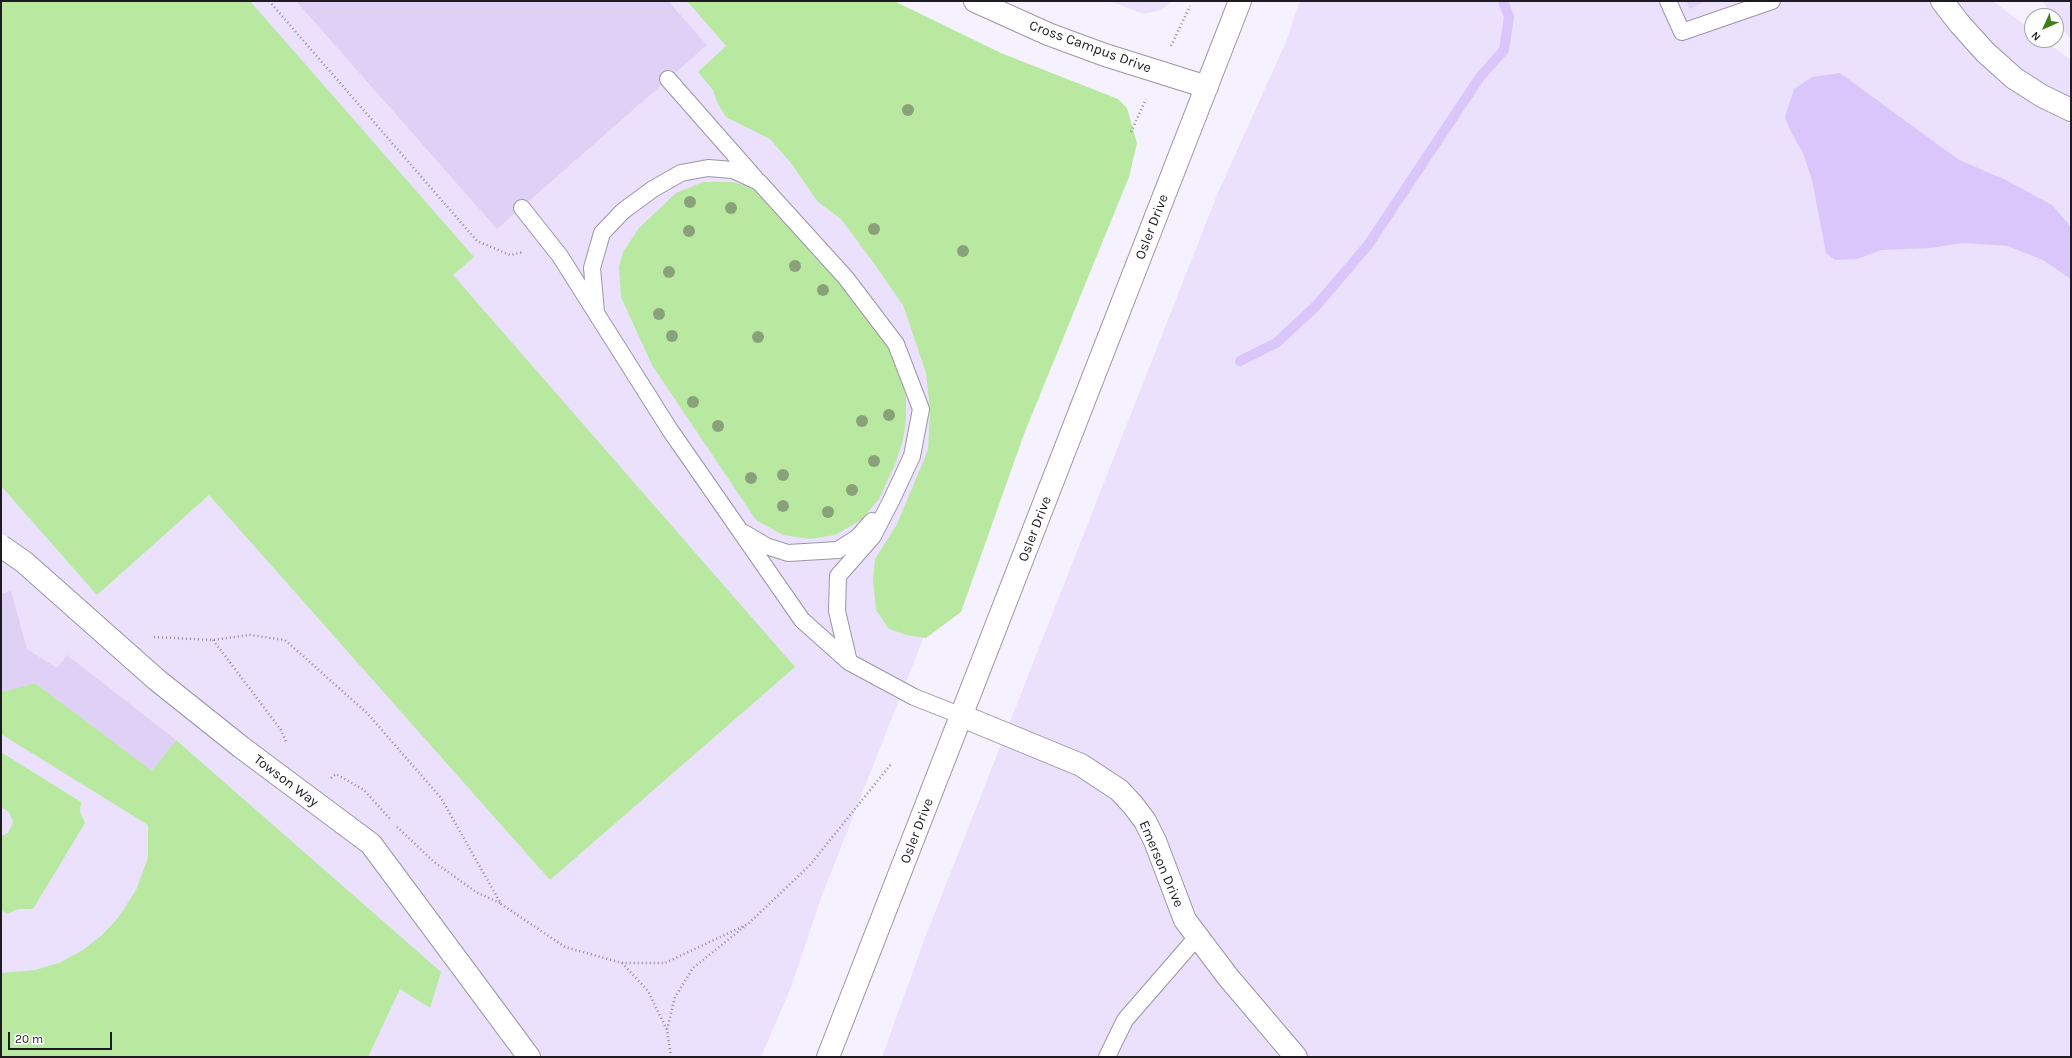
<!DOCTYPE html>
<style>
body{margin:0}
#map{position:relative;width:2072px;height:1058px;overflow:hidden;background:#f6f1fe;font-family:Karla,sans-serif}
canvas{display:block}
.frame{position:absolute;inset:0;border:2px solid #1e1b22;pointer-events:none}
.north{position:absolute;left:2024px;top:8px;width:40px;height:40px;box-sizing:border-box;background:#fff;border:1px solid #a5a4a7;border-radius:50%;rotate:225deg;font-size:11px;font-weight:700;line-height:16px;text-align:center;color:#1e1b22}
.north::after{content:'';display:block;margin:auto;width:14px;height:18px;background:#427c16;clip-path:polygon(50% 0,100% 100%,50% 72%,0 100%)}
.scale{position:absolute;left:8px;top:1032px;width:104px;height:18px;box-sizing:border-box;border:2px solid #1e1b22;border-top:0;padding-left:5px;font-size:12px;line-height:14px;white-space:nowrap;color:#1e1b22;-webkit-text-stroke:3px #fff;paint-order:stroke}
</style>
<div id="map">
<canvas width="2072" height="1058"></canvas>
<div class="frame"></div>
<div class="north">N</div>
<div class="scale">20 m</div>
</div>
<script>
const context = document.querySelector('canvas').getContext('2d');
context.lineJoin = 'round';
function fillPath(path, color) { context.fillStyle = color; context.fill(path, 'evenodd'); }
const shape = rows => new Path2D(rows.map(r => 'M' + r).join(''));
function stroke(path, color, width, dash) { context.strokeStyle = color; context.lineWidth = width; context.lineCap = dash ? 'butt' : 'round'; context.setLineDash(dash || []); context.stroke(path); }
function label(font, color, halo, rows, align = 'center') {
  context.font = font + ' Karla,sans-serif'; context.lineWidth = 4; context.setLineDash([]); context.textBaseline = 'middle'; context.strokeStyle = halo; context.fillStyle = color; for (const [text, x, y, turn = 0] of rows) {
    context.save(); context.translate(x, y); context.rotate((+turn || 0) * Math.PI / 180); context.textAlign = isNaN(turn) ? turn : align; if (halo) context.strokeText(text, 0, 0); context.fillText(text, 0, 0); context.restore();
  }
}
const built = shape([
 [1,1,850,1,1116,148,821,898,791,987,761,1057,1,1057],
 [1109,1,1172,1,1161,10,1144,14],
 [1300,1,1993,1,2032,31,2032,40,2044,40,2071,60,2071,1057,882,1057,925,938,1217,195,1285,44],
 [2042,1,2071,1,2071,40,2056,20,2056,16,2053,16]
]);
const green = shape([
 [1,1,250,1,474,257,453,275,795,667,550,880,209,495,97,595,1,486],
 [687,1,894,1,1001,53,1118,99,1127,108,1137,143,1129,177,1024,434,961,612,926,638,907,635,889,629,876,610,873,580,875,559,897,524,928,450,930,409,926,373,903,305,873,262,841,219,818,202,791,163,770,139,726,117,717,102,713,90,698,72,726,46],
 [703,182,732,182,747,186,770,199,882,329,899,362,906,398,906,420,903,440,896,462,879,499,861,520,835,535,810,539,783,535,756,520,652,365,621,297,619,267,623,252,639,228,676,193],
 [35,683,152,770,176,740,441,972,430,1008,400,989,368,1057,1,1057,1,973,35,970,59,963,83,950,102,935,118,918,136,890,148,858,148,825,1,734,1,692],
 [1,752,81,802,80,811,85,823,33,909,18,909,7,914,1,910,1,836,8,833,13,822,9,812,1,807]
]);
const water = shape([
 [1840,73,1959,160,2006,180,2052,205,2071,227,2071,279,2043,260,2008,246,1962,243,1931,248,1881,250,1857,259,1835,260,1826,253,1812,180,1803,153,1790,130,1785,117,1794,89,1812,77]
]);
const stream = shape([
 [1240,361,1276,343,1316,306,1368,245,1480,77,1504,50,1509,17,1503,1]
]);
const building = shape([
 [296,1,668,1,707,45,497,229],
 [1686,1,1706,1,1690,9],
 [11,591,27,649,57,668,67,655,176,740,152,771,35,683,1,692,1,594]
]);
const path = shape([
 [269,1,477,241,510,255,524,252],
 [1171,46,1190,6],
 [1131,132,1146,99],
 [154,637,213,640,250,635,285,640,367,713,441,798,501,904,565,947,622,963,665,963,748,924,810,865,891,764],
 [213,640,281,730,287,744],
 [331,778,336,774,364,790,391,820],
 [397,827,434,862,476,892,500,903],
 [622,963,648,991,667,1030],
 [671,1057,667,1030,675,997,693,968,744,927]
]);
const lane = shape([
 [1668,1,1682,32,1772,1],
 [668,79,755,178],
 [522,208,560,256,670,430,802,620,849,662,914,697,962,716],
 [596,312,592,268,602,233,623,211,653,189,681,173,708,168,733,170,759,182,846,278,896,344,921,409,912,456,891,501,873,536,838,576,837,611,849,662],
 [744,533,766,546,788,553,838,550,858,537,872,521],
 [1107,1057,1125,1020,1197,937]
]);
const street = shape([
 [1942,1,1959,23,1985,52,2014,78,2042,96,2071,110],
 [241,747,371,844,529,1057]
]);
const secondary = shape([
 [975,1,1048,34,1105,55,1207,87],
 [962,716,1081,765,1119,790,1133,805,1145,821,1155,841,1185,920,1228,977,1296,1057],
 [828,1057,1240,1]
]);
const streetBridge = shape([
 [1,546,24,562,157,680,241,747]
]);
const trees = [
 [908,110],
 [690,202],
 [731,208],
 [874,229],
 [689,231],
 [963,251],
 [795,266],
 [669,272],
 [823,290],
 [659,314],
 [672,336],
 [758,337],
 [693,402],
 [889,415],
 [862,421],
 [718,426],
 [874,461],
 [783,475],
 [751,478],
 [852,490],
 [783,506],
 [828,512]
];
const streetNames = [
 ["Cross Campus Drive",1090,47,20],
 ["Osler Drive",1152,227,-69],
 ["Osler Drive",1035,529,-69],
 ["Towson Way",286,781,37],
 ["Osler Drive",917,831,-69],
 ["Emerson Drive",1161,864,67]
];
fillPath(built, '#ebe1fc');
fillPath(green, '#b9e9a1');
fillPath(water, '#dac6fb');
stroke(stream, '#dac6fb', 10);
fillPath(building, '#dfd1f5');
stroke(lane, '#9c95a7', 18);
stroke(street, '#9c95a7', 24);
stroke(secondary, '#9c95a7', 24);
stroke(path, '#8f8b95', 2.5, [1, 3]);
stroke(lane, '#fff', 16);
stroke(street, '#fff', 22);
stroke(secondary, '#fff', 22);
stroke(streetBridge, '#9c95a7', 24, []);
stroke(streetBridge, '#fff', 22);
context.fillStyle = '#8aa279';
for (const [x, y] of trees) { context.beginPath(); context.arc(x, y, 6, 0, 2 * Math.PI); context.fill(); }
label('14px', '#1e1b22', '#fff', streetNames);
</script>
